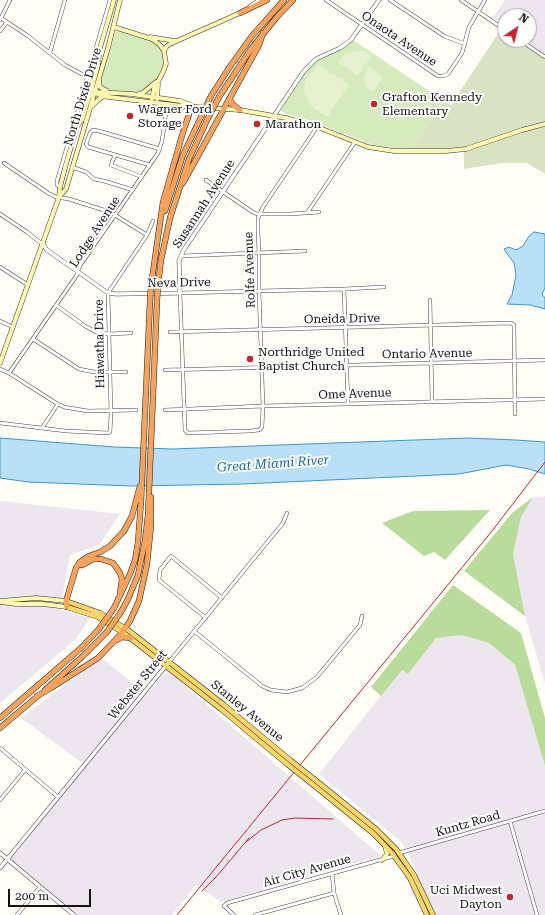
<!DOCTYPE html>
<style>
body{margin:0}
#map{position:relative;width:545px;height:915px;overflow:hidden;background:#fffdf5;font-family:"Roboto Serif",serif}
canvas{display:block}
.north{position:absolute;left:497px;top:8px;width:40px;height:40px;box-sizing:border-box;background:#fff;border:1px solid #a0a0a0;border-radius:50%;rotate:35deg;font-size:11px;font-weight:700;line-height:16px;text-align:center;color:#111}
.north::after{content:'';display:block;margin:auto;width:14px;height:18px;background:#c4262e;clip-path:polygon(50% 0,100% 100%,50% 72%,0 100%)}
.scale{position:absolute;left:8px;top:889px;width:83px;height:18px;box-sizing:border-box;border:2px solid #111;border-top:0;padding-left:5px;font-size:12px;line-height:14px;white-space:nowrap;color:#111;-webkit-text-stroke:3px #fff;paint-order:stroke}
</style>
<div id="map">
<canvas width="545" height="915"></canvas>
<div class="north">N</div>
<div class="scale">200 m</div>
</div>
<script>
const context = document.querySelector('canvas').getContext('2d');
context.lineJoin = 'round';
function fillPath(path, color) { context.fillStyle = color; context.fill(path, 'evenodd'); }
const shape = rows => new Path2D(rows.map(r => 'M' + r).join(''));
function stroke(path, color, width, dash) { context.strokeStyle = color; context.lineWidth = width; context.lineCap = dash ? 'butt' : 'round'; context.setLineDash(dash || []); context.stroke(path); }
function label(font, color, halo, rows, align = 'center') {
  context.font = font + ' "Roboto Serif",serif'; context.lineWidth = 4; context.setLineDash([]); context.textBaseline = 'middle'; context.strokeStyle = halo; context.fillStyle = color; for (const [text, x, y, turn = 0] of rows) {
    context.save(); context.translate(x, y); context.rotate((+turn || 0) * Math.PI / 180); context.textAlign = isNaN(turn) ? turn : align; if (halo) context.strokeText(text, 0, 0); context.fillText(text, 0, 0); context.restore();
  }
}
const industrial = shape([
 [505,0,545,0,545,54,524,40,529,40,529,16,505,16,505,27,493,18],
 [545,496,545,683,525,616,513,554,521,517,533,497],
 [0,501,120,514,99,545,70,555,60,610,90,618,75,640,0,703],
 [462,635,489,643,515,665,545,766,545,915,436,915,403,843,319,774,402,669,408,674,436,638],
 [103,659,147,694,168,671,381,856,221,902,196,885,172,915,77,915,11,860,85,765,21,718,82,672]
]);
const green = shape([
 [118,30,149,39,159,46,162,51,164,64,162,72,151,86,138,93,112,91,105,89,100,84,101,78,115,33],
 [353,40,444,101,416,143,415,149,394,148,373,145,311,121,286,114,281,111,283,106,310,66,318,60]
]);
const forest = shape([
 [533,497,521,517,513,554,525,616,464,571,512,513],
 [490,510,445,560,434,552,424,556,382,523,413,511],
 [453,585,521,633,545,718,545,766,515,665,489,643,462,635,436,638,408,674,402,670,381,696,371,687]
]);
const cemetery = shape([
 [501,29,505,31,505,40,518,40,545,58,545,174,527,163,502,163,464,169,464,147,438,149,415,149,416,143,444,101,451,105]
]);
const pitch = shape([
 [356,51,364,51,371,56,358,76,338,62,345,54],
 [318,64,349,85,327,117,311,106,304,92,305,82],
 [368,66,383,77,373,92,367,87,363,81],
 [419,91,427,97,420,105,412,99]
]);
const water = shape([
 [534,232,545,234,545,288,542,294,545,298,545,309,530,305,507,304,512,295,516,275,514,263,508,255,504,249,509,247,516,250,523,246,529,236,534,232],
 [0,438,114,447,173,449,468,438,516,440,545,442,545,474,529,469,506,465,459,474,243,484,131,486,28,482,0,478,0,438]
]);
const minor = shape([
 [326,0,438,76,443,76],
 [390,0,444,36,465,44],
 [461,0,505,30],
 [250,6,259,0],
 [1,18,28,36,65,65,89,78],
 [0,20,10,0],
 [0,31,7,22],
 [520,40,545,57],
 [50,52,65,0],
 [443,76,448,74,462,53,469,27,485,0],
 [317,127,263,207,258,218,258,231,259,254,259,291,263,406,262,427,259,430,250,431,188,433,185,430,180,293,259,291,344,289,384,287],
 [115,155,111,165,142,177],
 [4,163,48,193,56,197,69,199,110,212,147,235],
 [150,165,88,147,86,144,90,133,93,130,99,131,160,149],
 [72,167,86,172,94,179,104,181,133,190],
 [206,180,251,211,257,214,290,214,319,212],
 [60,187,57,185,57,181,110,0],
 [307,213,355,142],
 [0,214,27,232,42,244],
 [181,256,305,251],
 [0,267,28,285],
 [344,289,348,404],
 [430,300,432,401],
 [56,305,85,326,96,332,108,334,131,333],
 [0,321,13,327],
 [170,332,511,323,514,325,514,327,515,414],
 [33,339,79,369,94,372,126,372],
 [0,369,9,373,56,403,64,407,88,411,136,410],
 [165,370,545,360],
 [9,373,77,275,77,272,81,264,158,153,162,141,166,112,169,110,179,110,185,106],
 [165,410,263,406,545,399],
 [0,423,66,431,108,433,110,432,111,414,108,293,147,235,153,221],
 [42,428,58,404],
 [206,618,159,580,160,570,171,556,222,598],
 [194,631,262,686,271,690,287,692,302,688,317,677,360,625,362,616],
 [169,662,283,523,287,513],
 [0,748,58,797],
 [0,800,25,770],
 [510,821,537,915],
 [399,853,545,811],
 [332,873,334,893,341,915],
 [17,915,40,887],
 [234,915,224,906,227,903,394,856],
 [255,915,334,893]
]);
const tertiary = shape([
 [43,244,46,249,54,255,108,293,116,294,180,293,179,261,183,251,304,71,316,59,340,48,351,40,379,0],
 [0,853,74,915],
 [0,868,169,662]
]);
const secondary = shape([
 [114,27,152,39,160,45,164,51,166,64,163,72,154,89,152,99],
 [150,37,175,41],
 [164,51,166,47,170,44,240,13],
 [99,80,100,87,107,91],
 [94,92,101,96,182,106,240,110,286,118,315,126,368,147,394,151,446,151,466,149,522,130,545,124],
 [94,92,92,90,92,87,98,65,99,55],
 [95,92,132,94,180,101,191,105],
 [139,94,144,92,156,82],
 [157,99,158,84],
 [91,107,99,99,104,96],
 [78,125,82,120,89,97,91,94,94,92],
 [59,197,66,189,108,48,120,0],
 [0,363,59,197,60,187,66,164,114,0],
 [0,601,36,598,66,601],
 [0,602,16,604,43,604,67,607],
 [382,860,387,854,385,846]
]);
const primary = shape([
 [66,601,100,613,128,630,224,705,290,760],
 [67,607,98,617,125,634,221,709,287,764],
 [314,779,377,830,396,849,414,875,433,915],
 [311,783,374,834,392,853,410,878,427,915]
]);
const motorway = shape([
 [240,13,267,0],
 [211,96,229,68,252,36,284,0],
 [219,97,251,49,276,18,293,0],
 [230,98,231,103,240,110],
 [183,183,259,45,263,33],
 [165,211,183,155,201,117],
 [158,285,161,260,170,218,189,159,208,118],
 [151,286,163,202,183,132,192,106],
 [82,565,93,559,101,559,113,563,120,573,122,580,120,593],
 [67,607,66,601,76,568,80,562,89,556,100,552,110,546,124,531,132,516,140,486],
 [114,608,130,574,135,560,138,542,141,502,150,301],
 [121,612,128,599,138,575,145,541,148,515,157,301],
 [117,640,122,637,131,638],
 [45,690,83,656,106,633],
 [37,696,51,688,98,658,120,635,130,621,139,601,147,564,151,526,151,497],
 [0,718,81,648,99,629],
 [0,728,39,695]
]);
const rail = shape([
 [246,842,261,830,282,820,295,818,333,819],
 [202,891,217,876,249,838],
 [177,915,492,531,545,462]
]);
const primaryBridge = shape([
 [290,760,314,779],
 [287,764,311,783]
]);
const motorwayBridge = shape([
 [201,117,211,96],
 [208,118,219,97],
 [150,301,151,286],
 [157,301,158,285],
 [99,629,114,608],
 [106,633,121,612]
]);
const markers = [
 [374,104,4,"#c4262e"],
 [130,116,4,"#c4262e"],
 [257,124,4,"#c4262e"],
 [250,359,4,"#c4262e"],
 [510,897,4,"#c4262e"]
];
const streetNames = [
 ["Onaota Avenue",399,39,34],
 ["North Dixie Drive",83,97,-73],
 ["Susannah Avenue",204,204,-57],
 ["Lodge Avenue",95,232,-57],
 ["Rolfe Avenue",250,270,-92],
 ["Neva Drive",179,283,-1],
 ["Oneida Drive",342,319,-1],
 ["Hiawatha Drive",100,344,-91],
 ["Ontario Avenue",427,354,-1],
 ["Ome Avenue",355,394,-2],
 ["Webster Street",138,685,-51],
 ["Stanley Avenue",247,711,39],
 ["Kuntz Road",468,824,-16],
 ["Air City Avenue",307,871,-16]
];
const poiNames = [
 ["Grafton Kennedy",382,97],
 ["Elementary",382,111],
 ["Wagner Ford",138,109],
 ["Storage",138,123],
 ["Marathon",265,124],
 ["Northridge United",258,352],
 ["Baptist Church",258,366],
 ["Uci Midwest",502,890,"right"],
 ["Dayton",502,904,"right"]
];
const waterNames = [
 ["Great Miami River",273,464,-4]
];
fillPath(industrial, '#eee6ef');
fillPath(green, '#d5ebbd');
fillPath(forest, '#b9dc9c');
fillPath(cemetery, '#d9e3c4');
fillPath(pitch, '#e6f2cf');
fillPath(water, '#b9e0f7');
stroke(water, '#3f96cf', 1);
stroke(minor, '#444', 4);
stroke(tertiary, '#444', 4.5);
stroke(secondary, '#333', 5);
stroke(primary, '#222', 5.5);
stroke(motorway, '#222', 6);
stroke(minor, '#fff', 3);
stroke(tertiary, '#fff', 3.5);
stroke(secondary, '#fff6b0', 4);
stroke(primary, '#f9d66b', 4.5);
stroke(motorway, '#f5a25d', 5);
stroke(rail, '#c4262e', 1);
stroke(primaryBridge, '#222', 5.5, []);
stroke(motorwayBridge, '#222', 6, []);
stroke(primaryBridge, '#f9d66b', 4.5);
stroke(motorwayBridge, '#f5a25d', 5);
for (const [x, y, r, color] of markers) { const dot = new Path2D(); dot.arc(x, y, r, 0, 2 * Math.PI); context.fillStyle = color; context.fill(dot); stroke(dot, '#fff', 1.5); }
label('12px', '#111', '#fff', streetNames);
label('12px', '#111', '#fff', poiNames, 'left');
label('italic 13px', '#1768a6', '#fff', waterNames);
</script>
